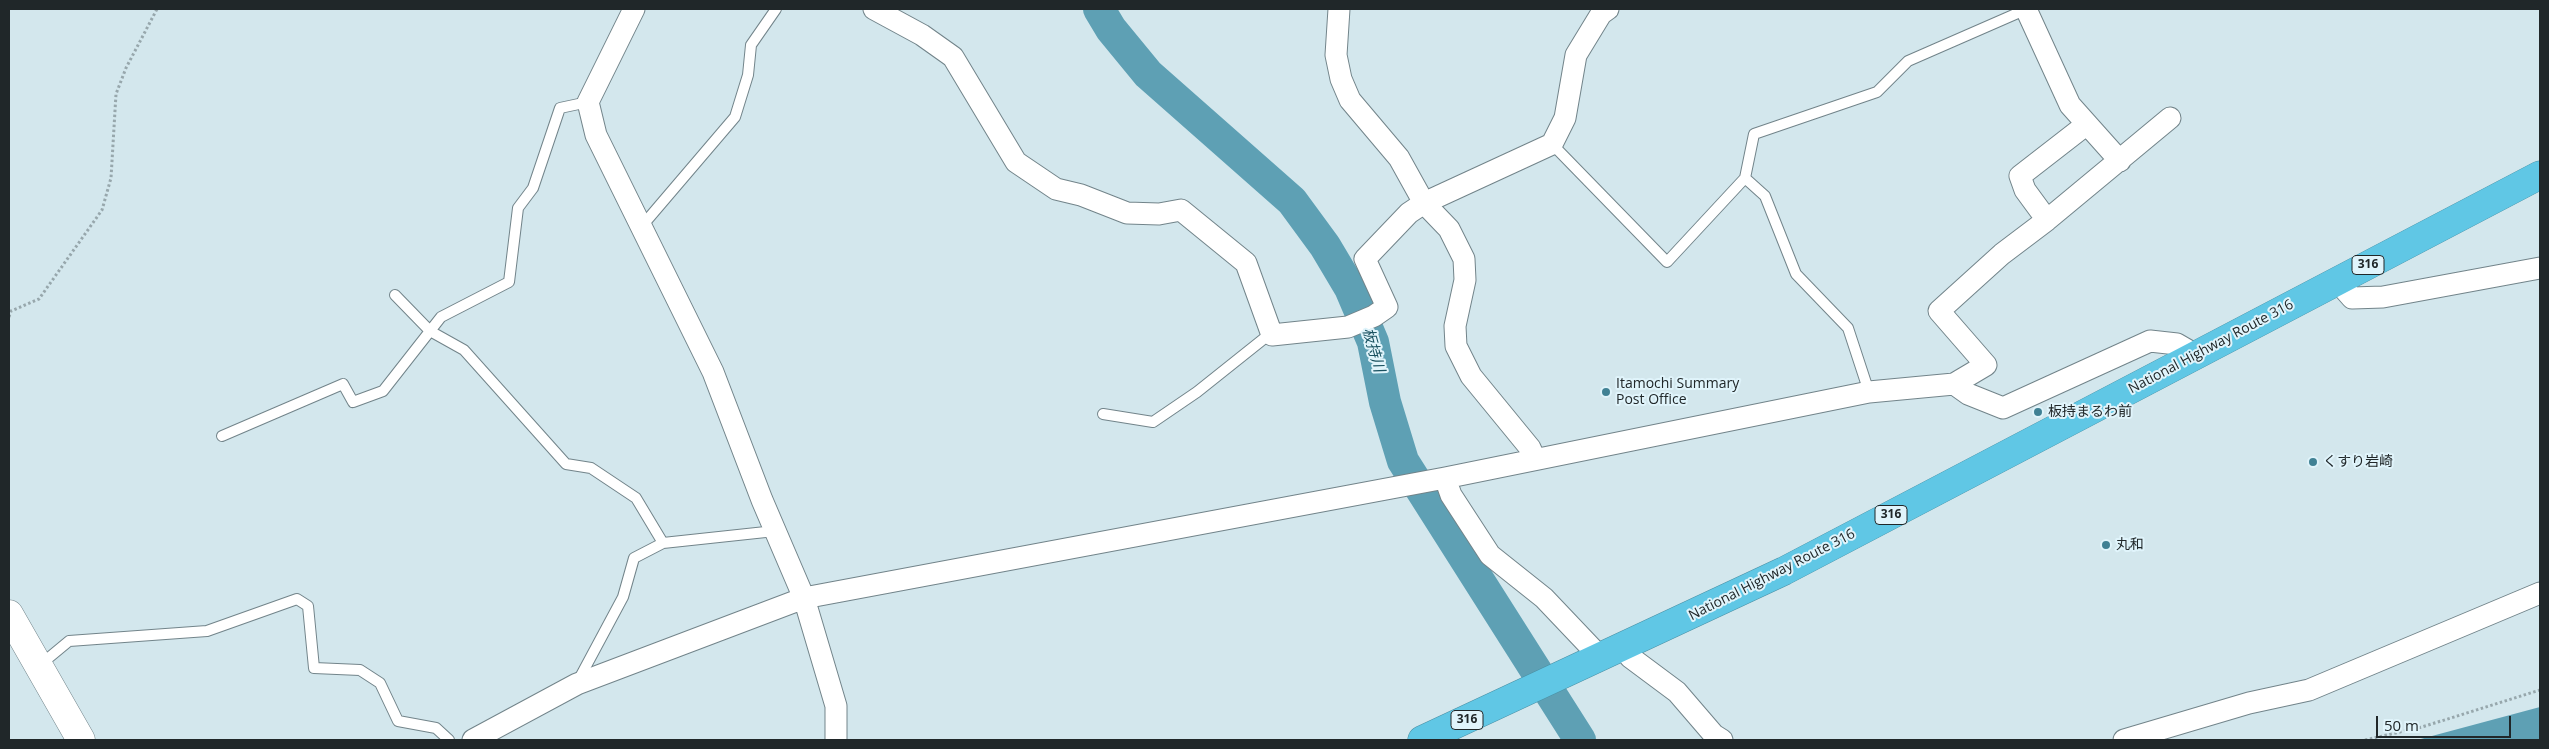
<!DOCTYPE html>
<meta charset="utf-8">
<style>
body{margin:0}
#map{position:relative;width:2549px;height:749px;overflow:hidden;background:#d3e7ed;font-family:"Open Sans",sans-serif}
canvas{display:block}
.frame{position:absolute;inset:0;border:10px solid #202729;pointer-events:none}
.scale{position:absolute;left:2376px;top:716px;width:135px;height:22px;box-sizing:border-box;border:2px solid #202729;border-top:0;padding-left:6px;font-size:15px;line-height:18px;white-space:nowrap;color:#202729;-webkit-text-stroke:4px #e0f4fb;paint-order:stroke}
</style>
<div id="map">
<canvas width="2549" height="749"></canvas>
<div class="frame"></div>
<div class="scale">50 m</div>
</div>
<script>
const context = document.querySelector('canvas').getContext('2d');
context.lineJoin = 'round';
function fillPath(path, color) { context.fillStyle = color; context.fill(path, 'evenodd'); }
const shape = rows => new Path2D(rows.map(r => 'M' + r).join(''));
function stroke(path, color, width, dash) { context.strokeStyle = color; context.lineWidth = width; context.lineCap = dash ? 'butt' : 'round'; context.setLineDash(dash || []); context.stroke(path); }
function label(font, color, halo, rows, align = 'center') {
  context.font = font + ' "Open Sans","Noto Sans JP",sans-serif'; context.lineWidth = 4; context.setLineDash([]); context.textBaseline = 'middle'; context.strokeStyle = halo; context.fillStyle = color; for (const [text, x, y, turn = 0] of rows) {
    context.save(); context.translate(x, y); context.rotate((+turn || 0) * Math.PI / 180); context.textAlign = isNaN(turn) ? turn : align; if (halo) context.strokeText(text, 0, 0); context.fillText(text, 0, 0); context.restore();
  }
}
const water = shape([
 [2540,707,2540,740,2417,740]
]);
const river = shape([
 [1099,9,1111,29,1148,74,1292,201,1325,246,1350,288,1373,342,1385,402,1403,461,1580,740]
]);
const path = shape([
 [9,317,11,311,39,299,102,210,111,178,116,94,126,68,157,9],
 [2365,740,2422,727,2540,690]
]);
const lane = shape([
 [1552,144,1667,262,1745,178,1754,134,1877,92,1908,61,2027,9],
 [1745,178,1765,196,1796,274,1848,328,1869,392],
 [642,226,735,117,748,75,751,45,776,9],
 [395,295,430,331,464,350,566,464,591,468,636,498,663,543],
 [1103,414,1153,422,1197,392,1271,333],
 [222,436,343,384,353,402,383,391,441,317,509,282,518,208,533,188,560,108,588,102],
 [40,665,69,641,207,631,297,599,308,606,314,668,360,670,380,683,398,721,436,728,449,740],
 [578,681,623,597,634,558,663,543,775,531]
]);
const street = shape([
 [634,9,588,102,596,135,713,372,762,500,804,598,836,706,836,740],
 [874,9,922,35,953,57,1016,162,1056,189,1081,195,1127,213,1159,214,1181,210,1246,263,1272,335,1348,327,1374,316,1387,307,1365,259,1409,213,1424,203,1552,144,1565,118,1576,55,1601,14,1608,9],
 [1339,9,1336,55,1341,79,1350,100,1399,158,1424,203,1449,229,1464,259,1465,280,1455,326,1456,346,1471,376,1530,448,1535,459],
 [2026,9,2070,105,2120,161],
 [2047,220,2025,190,2020,176,2087,124],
 [2337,281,2352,298,2383,297,2540,268],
 [1954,384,1986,365,1939,311,2002,254,2047,220,2170,118],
 [1445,478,1451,495,1490,555,1544,598,1601,658],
 [1625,648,1630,657,1677,692,1714,735,1722,740],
 [473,740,577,684,804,598,1445,478,1869,392,1954,384,1968,394,2003,408,2150,341,2177,344,2196,355],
 [2124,740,2249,703,2309,690,2540,593]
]);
const secondary = shape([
 [9,614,81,740]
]);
const highway = shape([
 [1422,740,1784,571,2540,175]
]);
const markers = [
 [1606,392,5,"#408194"],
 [2038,412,5,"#408194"],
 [2313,462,5,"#408194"],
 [2106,545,5,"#408194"]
];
const shields = [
 [2368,265,32],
 [1891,515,32],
 [1467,720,32]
];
const shieldNames = [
 ["316",2368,265],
 ["316",1891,515],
 ["316",1467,720]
];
const streetNames = [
 ["National Highway Route 316",2211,347,-28],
 ["National Highway Route 316",1772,575,-27]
];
const poiNames = [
 ["Itamochi Summary",1616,384],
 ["Post Office",1616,400],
 ["板持まるわ前",2048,412],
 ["くすり岩崎",2323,462],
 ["丸和",2116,545]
];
const waterNames = [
 ["板持川",1373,350,74]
];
fillPath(water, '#5ea0b4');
stroke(river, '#5ea0b4', 32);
stroke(lane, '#72848a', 12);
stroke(street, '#72848a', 23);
stroke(secondary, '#72848a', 29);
stroke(highway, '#4a8fa3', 29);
stroke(path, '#97a7ac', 3, [2.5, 2.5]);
stroke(lane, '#fff', 10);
stroke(street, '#fff', 21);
stroke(secondary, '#fff', 28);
stroke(highway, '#60c7e5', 28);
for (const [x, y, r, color] of markers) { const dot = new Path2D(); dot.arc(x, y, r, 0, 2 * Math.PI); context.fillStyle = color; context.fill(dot); stroke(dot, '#e0f4fb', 2); }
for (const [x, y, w] of shields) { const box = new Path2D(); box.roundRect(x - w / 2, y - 9.5, w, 19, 4); context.fillStyle = '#e0f4fb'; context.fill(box); stroke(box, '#202729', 1); }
label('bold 12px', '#202729', null, shieldNames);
label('14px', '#202729', '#e0f4fb', streetNames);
label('14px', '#202729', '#e0f4fb', poiNames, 'left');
label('italic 15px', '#18505f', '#e0f4fb', waterNames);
</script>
